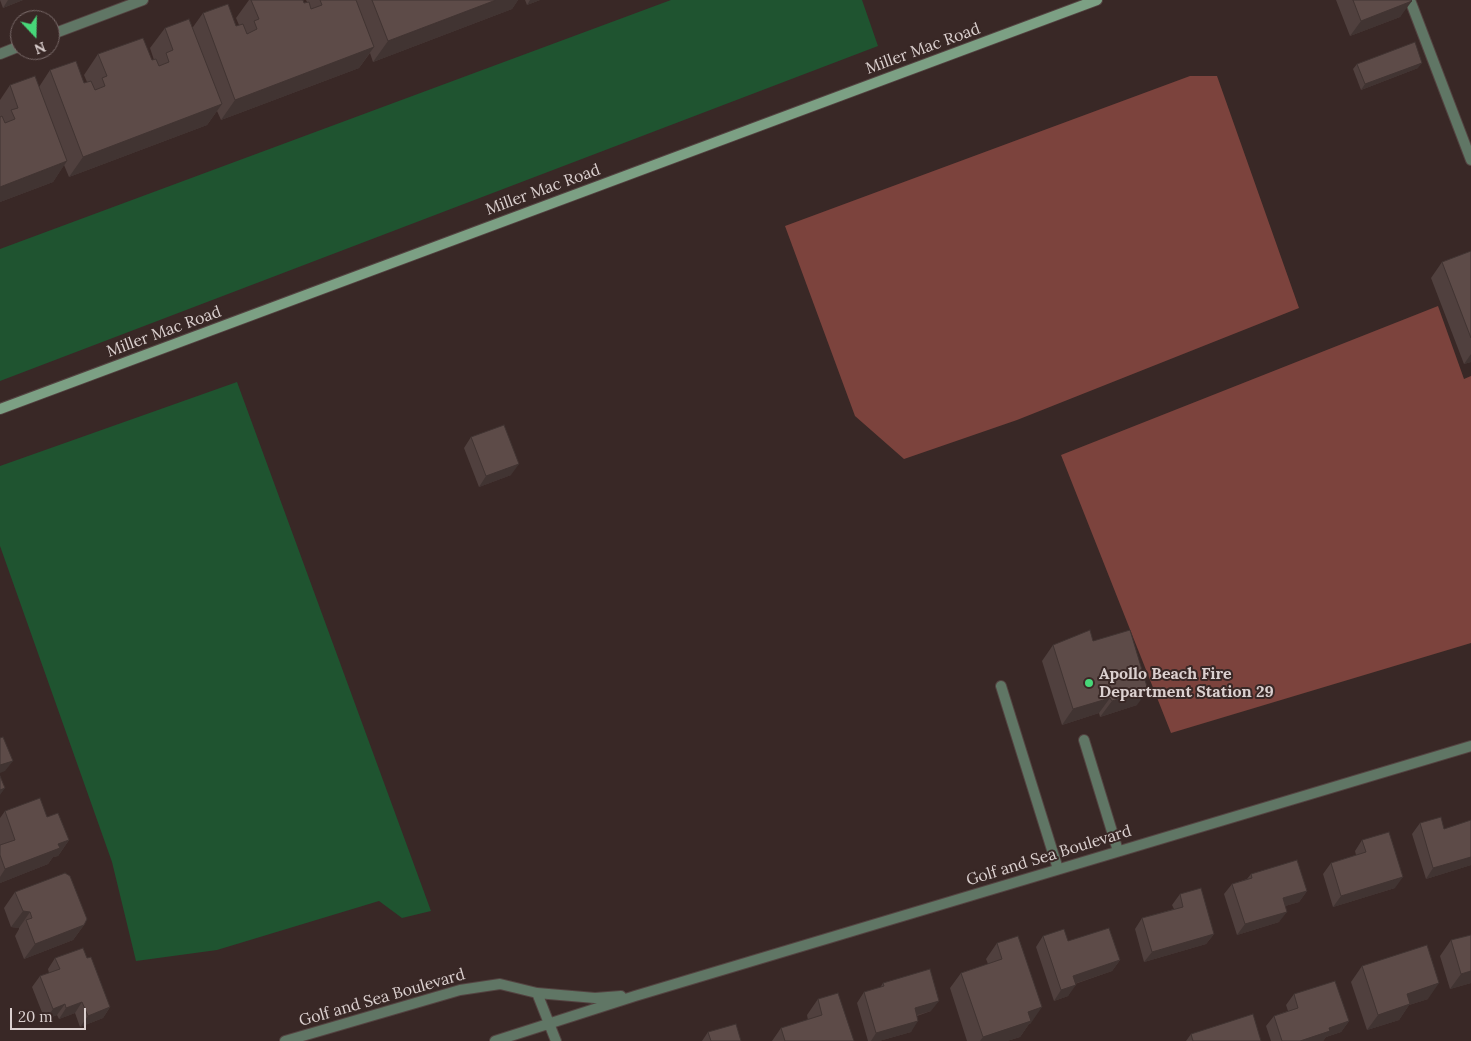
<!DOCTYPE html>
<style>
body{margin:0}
#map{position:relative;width:1471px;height:1041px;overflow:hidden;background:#392826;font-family:Lora,serif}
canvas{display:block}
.north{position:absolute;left:10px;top:10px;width:50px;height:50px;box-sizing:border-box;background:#392826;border:1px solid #7a6b6a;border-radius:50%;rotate:159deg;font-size:14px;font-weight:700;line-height:20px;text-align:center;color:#dbd0cf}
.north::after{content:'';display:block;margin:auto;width:18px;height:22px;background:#47d779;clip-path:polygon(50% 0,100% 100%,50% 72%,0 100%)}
.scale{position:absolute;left:10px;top:1008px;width:76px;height:22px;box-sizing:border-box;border:2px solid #dbd0cf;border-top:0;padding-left:6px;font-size:15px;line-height:18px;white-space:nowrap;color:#dbd0cf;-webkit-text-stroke:4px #392826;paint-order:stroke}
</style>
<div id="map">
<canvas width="1471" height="1041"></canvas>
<div class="north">N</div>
<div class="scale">20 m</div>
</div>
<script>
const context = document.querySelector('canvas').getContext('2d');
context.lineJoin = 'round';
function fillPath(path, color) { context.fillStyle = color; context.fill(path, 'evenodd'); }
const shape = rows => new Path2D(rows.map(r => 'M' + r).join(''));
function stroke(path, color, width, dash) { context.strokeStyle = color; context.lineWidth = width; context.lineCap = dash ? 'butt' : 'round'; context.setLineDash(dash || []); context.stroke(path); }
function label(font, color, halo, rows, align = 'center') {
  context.font = font + ' Lora,serif'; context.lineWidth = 4; context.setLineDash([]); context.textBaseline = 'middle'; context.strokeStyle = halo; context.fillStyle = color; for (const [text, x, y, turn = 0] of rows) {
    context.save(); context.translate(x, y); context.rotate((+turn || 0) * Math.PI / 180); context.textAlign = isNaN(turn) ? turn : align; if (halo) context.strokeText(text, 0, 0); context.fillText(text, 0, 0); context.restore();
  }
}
const green = shape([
 [1190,76,1217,76,1299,308,1017,420,904,459,855,416,785,226],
 [1438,306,1464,379,1471,376,1471,643,1171,733,1061,455]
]);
const water = shape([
 [671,0,862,0,878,46,0,381,0,249],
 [237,382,431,911,402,918,379,901,217,950,136,961,112,862,0,546,0,466]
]);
const lane = shape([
 [1410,0,1471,160],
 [1001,686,1058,869],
 [1084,740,1118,851]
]);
const street = shape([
 [50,35,143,0],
 [0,54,20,46],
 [537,993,556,1041],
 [285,1041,460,990,500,984,537,993,595,998,621,996],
 [495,1041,635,996,1471,746]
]);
const secondary = shape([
 [0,409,1097,0]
]);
const wall = shape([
 [0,0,23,0,3,8],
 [249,0,303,0,304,3,307,2,306,0,518,0,512,9,373,62,370,53,359,68,221,120,217,111,207,125,69,177,64,165,53,182,0,202,0,100,10,85,39,87,50,70,84,83,87,82,84,75,98,54,152,60,154,60,150,48,165,28,193,27,203,13,236,26,239,25,236,18],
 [525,0,540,0,527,5],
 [1336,0,1411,0,1400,17,1350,36],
 [1357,64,1418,68,1361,90,1353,69],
 [1471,251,1471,362,1464,364,1431,278,1442,262],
 [471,437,511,475,479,487,464,448],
 [1093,641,1137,705,1100,717,1099,713,1062,725,1042,661,1053,645],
 [5,811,47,817,69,840,58,856,53,857,48,864,0,883,0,818],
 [1471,820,1471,865,1426,879,1412,834,1420,823,1444,829],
 [1362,840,1395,888,1333,907,1323,874,1331,863,1356,855,1355,851],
 [1251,874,1307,891,1299,902,1285,906,1279,922,1237,935,1224,894,1232,884,1247,879],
 [15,892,84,925,73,940,24,959,15,936,19,929,19,928,11,927,4,908],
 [1180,894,1214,934,1206,944,1144,962,1135,929,1142,918,1174,909,1172,905],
 [1471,935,1471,983,1450,989,1440,956,1451,940],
 [1043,936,1068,941,1120,960,1112,971,1075,984,1068,996,1054,1001,1036,947],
 [997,943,1031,1023,1029,1024,1020,1037,1007,1041,967,1041,950,988,961,973,988,964,986,959],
 [55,958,87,958,110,1007,103,1018,80,1027,75,1013,59,1019,57,1015,45,1020,32,987,40,976,49,973,48,969],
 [1362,966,1428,999,1409,1005,1399,1020,1367,1030,1351,982],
 [883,983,931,1011,917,1016,911,1032,879,1041,868,1041,857,1003,864,992,880,988],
 [1294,994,1349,1021,1341,1032,1326,1037,1323,1041,1271,1041,1266,1026,1274,1016,1288,1011,1286,1005],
 [818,999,854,1041,772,1041,781,1028,808,1020,807,1015],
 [708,1032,741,1041,702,1041],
 [1191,1034,1261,1041,1186,1041]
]);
const shadedWall = shape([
 [8,0,23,0,3,8],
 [496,0,518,0,512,9,373,62,388,41],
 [530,0,540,0,527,5],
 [1412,1,1400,17,1350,36,1361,21],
 [374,47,359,68,221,120,235,100],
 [1422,63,1418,68,1361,90,1365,84],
 [222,104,207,125,69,177,83,157],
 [67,161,53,182,0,202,0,187],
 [1471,354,1471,362,1464,364],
 [519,464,511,475,479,487,486,476],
 [1148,690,1137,705,1100,717,1112,701],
 [1110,698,1099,713,1062,725,1073,709],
 [13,761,5,771,0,773,0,765],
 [5,788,0,795,0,790],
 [69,840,58,856,53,857,48,864,0,883,0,877,5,869,58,844],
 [1471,857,1471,865,1426,879,1433,868],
 [1403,877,1395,888,1333,907,1341,896],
 [1307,891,1299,902,1275,909,1283,898],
 [23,911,30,912,19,928,11,927],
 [1287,912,1279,922,1237,935,1245,924],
 [84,925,73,940,24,959,35,944],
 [1214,934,1206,944,1144,962,1152,952],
 [1120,960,1112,971,1065,987,1073,976],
 [1471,971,1471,983,1450,989,1461,974],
 [1439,983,1428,999,1409,1005,1399,1020,1367,1030,1378,1015,1407,994],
 [1076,985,1068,996,1054,1001,1061,990],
 [939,1001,931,1011,907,1018,915,1008],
 [82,1002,75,1013,59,1019,66,1008],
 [65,1004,57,1015,45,1020,53,1009],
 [110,1007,103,1018,80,1027,88,1016],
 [1042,1007,1031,1023,1029,1024,1020,1037,1007,1041,980,1041,983,1037,1028,1012],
 [918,1021,911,1032,879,1041,871,1041,876,1033],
 [1349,1021,1341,1032,1326,1037,1323,1041,1300,1041,1329,1028]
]);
const building = shape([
 [251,0,303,0,304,3,309,2,311,9,322,5,320,0,356,0,374,47,235,100,203,13,228,4,236,26,243,24,247,34,257,29,254,21,259,19,251,0],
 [372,0,496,0,388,41,372,0],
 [1353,0,1411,0,1412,1,1361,21,1353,0],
 [189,19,222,104,83,157,50,70,76,61,84,83,91,81,95,90,105,86,102,78,107,76,98,54,143,38,152,60,156,59,159,66,169,62,166,53,173,50,165,28,189,19],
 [1415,42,1422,63,1365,84,1357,64,1415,42],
 [35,76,67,161,0,187,0,117,2,116,5,123,15,119,11,110,18,108,10,85,35,76],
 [1471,251,1471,338,1442,262,1471,251],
 [504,425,519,464,486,476,471,437,504,425],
 [1090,630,1093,641,1130,630,1148,690,1112,701,1110,698,1073,709,1053,645,1090,630],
 [3,737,13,761,0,765,0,738,3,737],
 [0,776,5,788,0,790,0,776],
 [40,798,47,817,58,813,69,840,58,844,60,848,5,869,0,855,0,845,15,840,5,811,40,798],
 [1441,817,1444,829,1471,820,1471,857,1433,868,1420,823,1441,817],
 [1389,832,1403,877,1341,896,1331,863,1366,852,1362,840,1389,832],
 [1297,860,1307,891,1283,898,1287,912,1245,924,1232,884,1252,878,1251,874,1297,860],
 [65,873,70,876,87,919,84,925,35,944,26,920,32,918,30,912,23,911,15,892,65,873],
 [1201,888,1214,934,1152,952,1142,918,1183,907,1180,894,1201,888],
 [1109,928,1120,960,1073,976,1076,985,1061,990,1043,936,1064,929,1068,941,1109,928],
 [1471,935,1471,971,1461,974,1451,940,1471,935],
 [1018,936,1042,1007,1028,1012,1031,1021,983,1037,961,973,1002,959,997,943,1018,936],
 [1427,945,1439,983,1407,994,1410,1004,1378,1015,1362,966,1427,945],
 [83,948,87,958,91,957,110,1007,88,1016,82,1002,66,1008,65,1004,53,1009,40,976,60,969,55,958,83,948],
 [930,969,939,1001,915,1008,918,1021,876,1033,864,992,884,986,883,983,930,969],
 [1335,981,1349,1021,1329,1028,1330,1031,1300,1041,1282,1041,1274,1016,1298,1008,1294,994,1335,981],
 [838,993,854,1041,785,1041,781,1028,822,1015,818,999,838,993],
 [1253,1014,1261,1041,1193,1041,1191,1034,1253,1014],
 [736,1024,741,1041,711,1041,708,1032,736,1024]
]);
const markers = [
 [1089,683,5,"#47d779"]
];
const streetNames = [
 ["Miller Mac Road",923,49,-20],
 ["Miller Mac Road",543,190,-20],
 ["Miller Mac Road",164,332,-20],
 ["Golf and Sea Boulevard",1049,856,-17],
 ["Golf and Sea Boulevard",382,998,-16]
];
const poiNames = [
 ["Apollo Beach Fire",1099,674],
 ["Department Station 29",1099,692]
];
fillPath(green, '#7c433d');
fillPath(water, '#1f5430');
stroke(lane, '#534341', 12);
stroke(street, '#534341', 12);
stroke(secondary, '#534341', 12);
stroke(lane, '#607665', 10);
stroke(street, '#607665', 10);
stroke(secondary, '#7ca084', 10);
fillPath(wall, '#50403e');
fillPath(shadedWall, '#413432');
fillPath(building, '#5d4b48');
stroke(building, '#413432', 1);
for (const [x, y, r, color] of markers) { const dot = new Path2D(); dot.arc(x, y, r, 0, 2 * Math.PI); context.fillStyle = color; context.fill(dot); stroke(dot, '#392826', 2); }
label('16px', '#dbd0cf', '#392826', streetNames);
label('bold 16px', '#dbd0cf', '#392826', poiNames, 'left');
</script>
